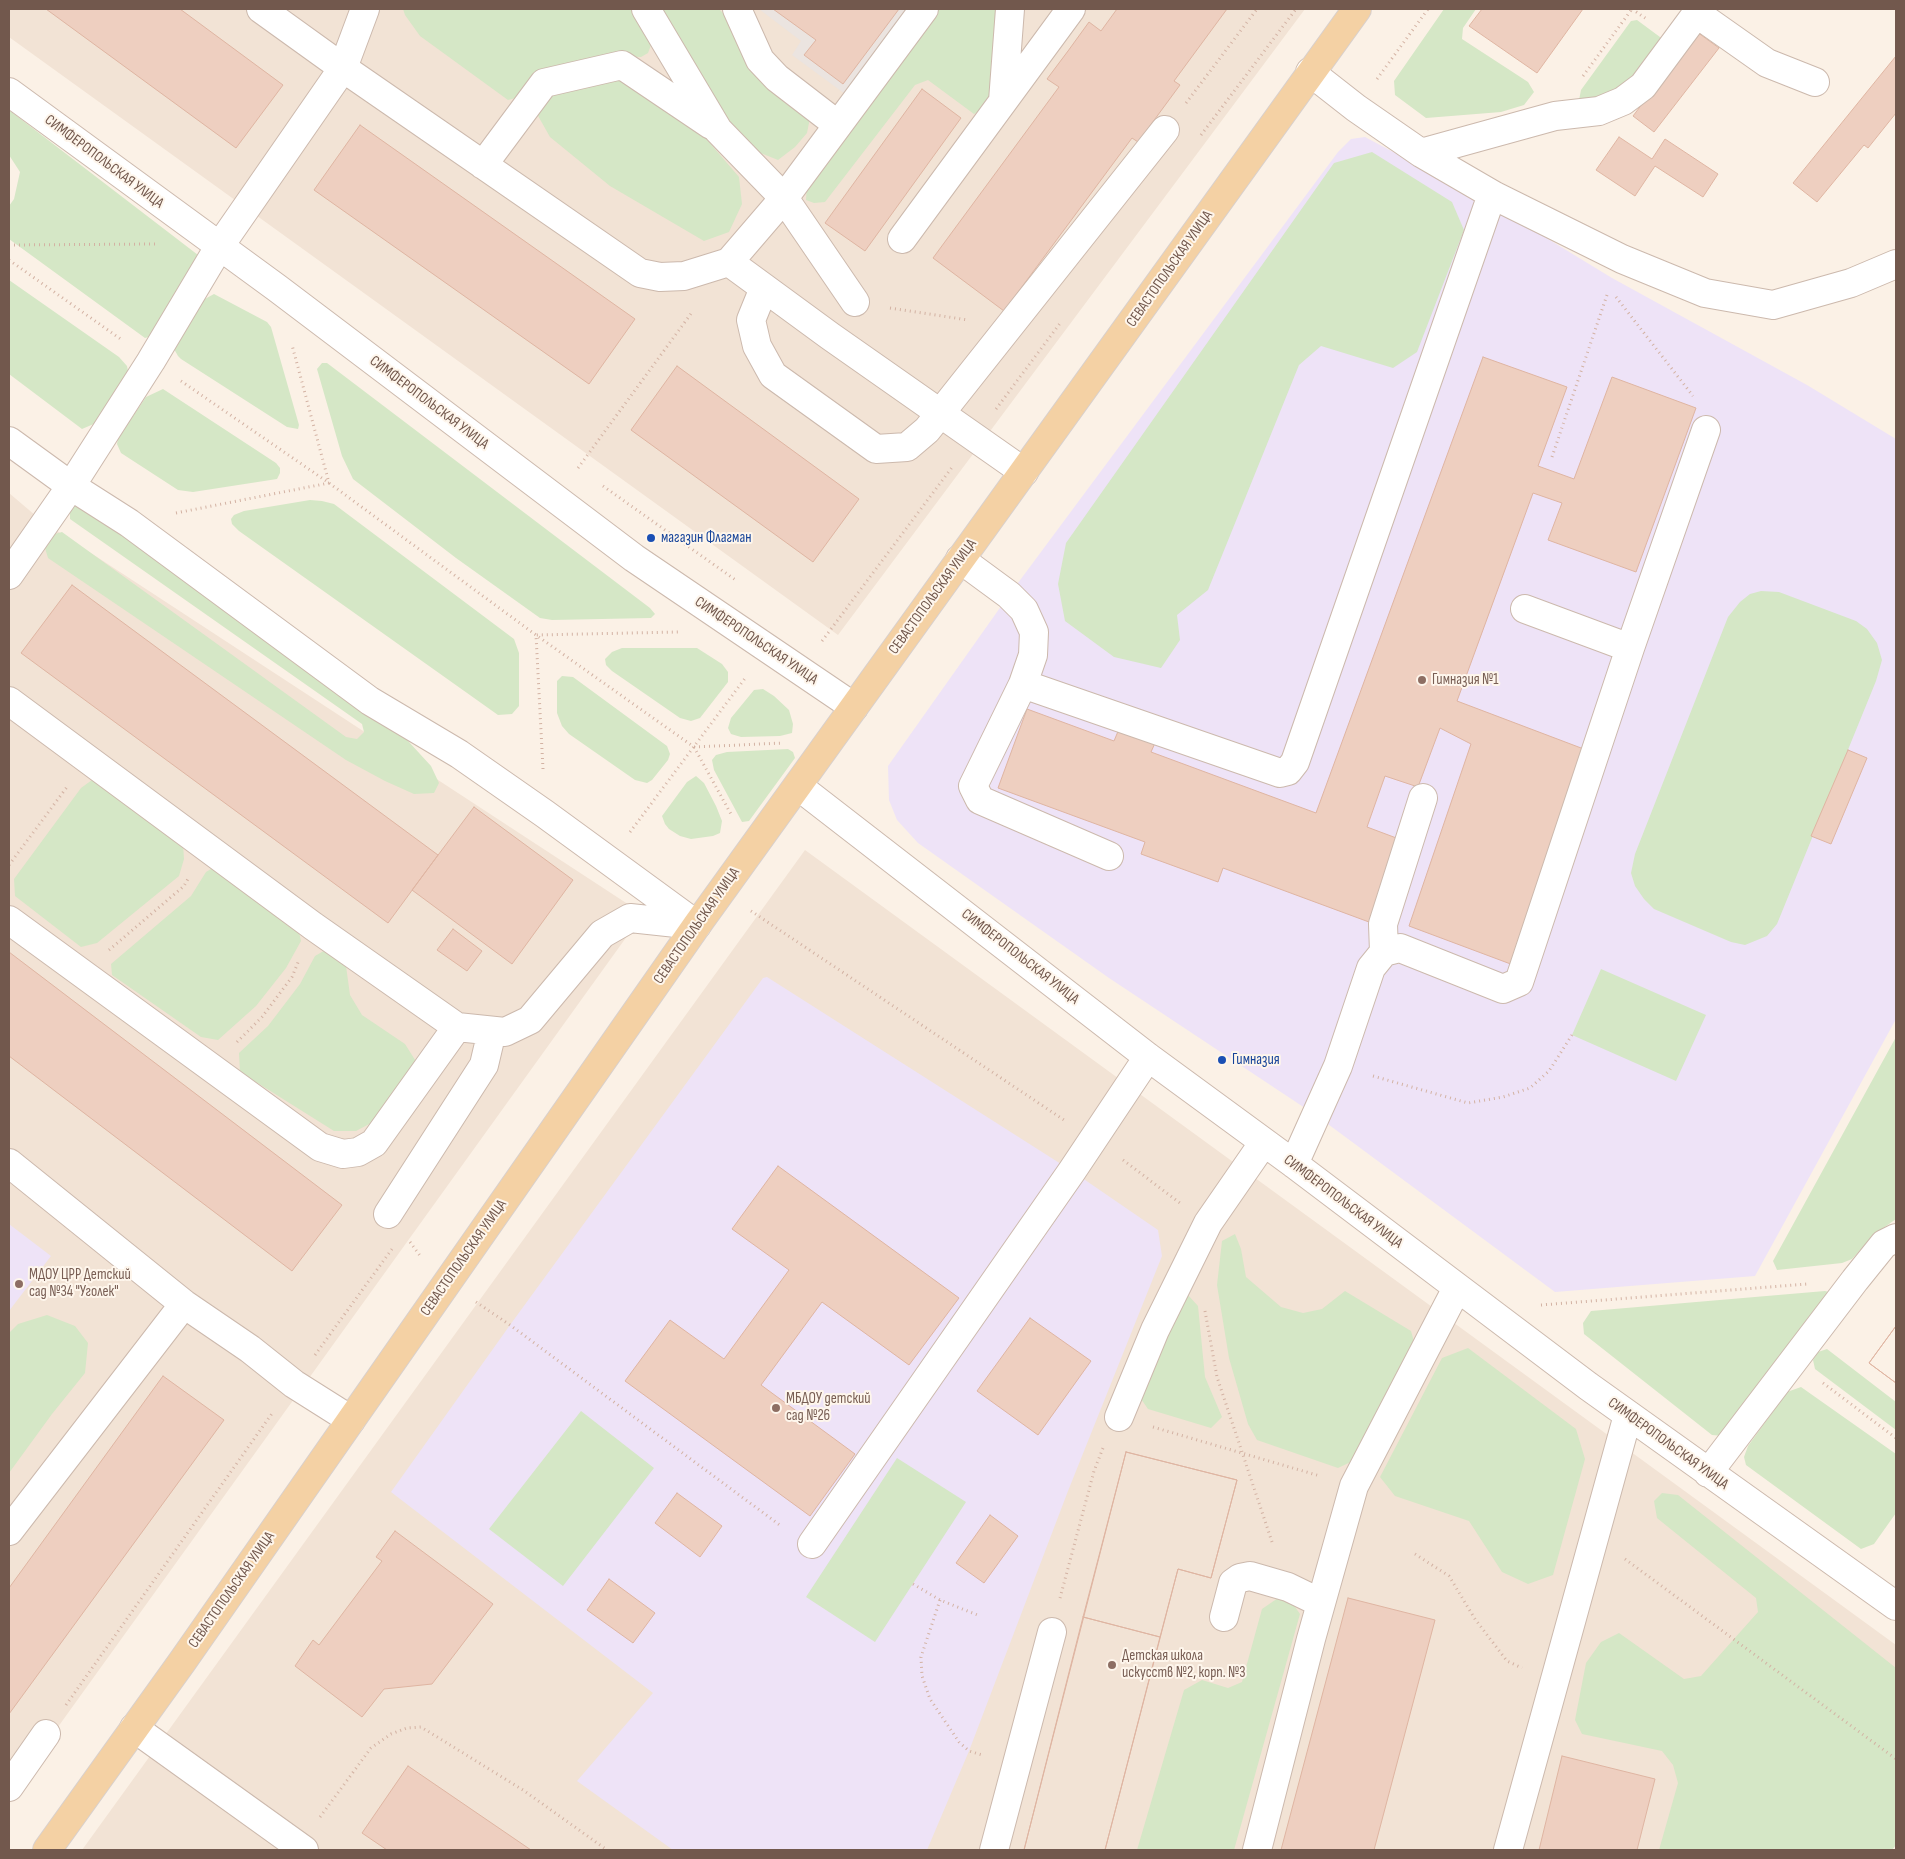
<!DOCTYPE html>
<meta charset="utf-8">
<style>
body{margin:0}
#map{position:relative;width:1905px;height:1859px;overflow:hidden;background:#fbf1e6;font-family:"Sofia Sans Condensed",sans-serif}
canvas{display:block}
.frame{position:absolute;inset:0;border:10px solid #72584d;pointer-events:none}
</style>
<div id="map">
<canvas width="1905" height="1859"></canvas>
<div class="frame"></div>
</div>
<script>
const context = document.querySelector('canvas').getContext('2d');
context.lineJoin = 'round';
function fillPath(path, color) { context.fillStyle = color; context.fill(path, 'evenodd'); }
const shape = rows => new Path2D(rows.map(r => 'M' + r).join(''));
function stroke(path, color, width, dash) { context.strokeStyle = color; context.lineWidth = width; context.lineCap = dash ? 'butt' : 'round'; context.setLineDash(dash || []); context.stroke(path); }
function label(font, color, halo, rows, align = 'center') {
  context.font = font + ' "Sofia Sans Condensed",sans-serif'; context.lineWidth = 4; context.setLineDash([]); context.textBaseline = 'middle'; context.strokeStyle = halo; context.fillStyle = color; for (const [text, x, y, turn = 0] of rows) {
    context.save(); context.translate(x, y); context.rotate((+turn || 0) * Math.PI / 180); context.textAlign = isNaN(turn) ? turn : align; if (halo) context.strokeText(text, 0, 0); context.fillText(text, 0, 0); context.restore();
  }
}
const residential = shape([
 [9,9,1305,9,838,635,9,37],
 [9,493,42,521,643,914,9,1795],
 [805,850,1896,1645,1896,1821,1876,1850,82,1850]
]);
const industrial = shape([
 [759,9,931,9,860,105,792,55,801,41]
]);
const education = shape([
 [1365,137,1489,203,1612,278,1807,385,1896,439,1896,1019,1755,1276,1555,1292,1317,1116,1109,978,918,843,897,820,889,800,888,766,1009,595,1338,152,1351,139],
 [767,977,1072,1171,1158,1230,1162,1256,1068,1491,969,1751,927,1850,673,1850,577,1781,653,1693,391,1492,510,1325,763,978],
 [9,1224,51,1256,9,1311]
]);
const green = shape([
 [403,9,638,9,650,32,651,45,648,53,641,57,619,56,523,96,508,100,420,36,405,15],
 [656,9,719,9,727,17,810,118,807,133,795,147,778,160,758,152,724,117],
 [939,9,1002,9,996,88,988,105,974,114,928,80,915,85,825,202,814,203,806,200,807,184],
 [1444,9,1476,9,1463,28,1462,39,1528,82,1534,92,1524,105,1501,112,1426,118,1395,95,1394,81],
 [1637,20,1664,40,1640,79,1600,104,1579,100,1581,90,1631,21],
 [618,78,703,135,739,177,742,204,729,232,704,241,610,186,550,137,537,114,550,95],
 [9,110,198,255,200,258,152,336,145,338,9,239,9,206,14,199,20,172,9,155],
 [1372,152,1452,202,1464,230,1417,352,1393,368,1321,346,1299,365,1208,590,1177,615,1180,640,1161,668,1114,657,1065,621,1058,584,1066,543,1334,163],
 [9,280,119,357,127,366,128,371,96,423,82,429,9,374],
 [214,294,267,322,271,327,299,425,298,429,287,427,181,359,178,356,174,349,203,300],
 [322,363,327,363,650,608,655,614,651,618,552,620,540,618,456,558,353,479,342,456,319,376,317,369],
 [163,389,276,463,280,468,280,473,277,479,193,492,178,490,121,453,117,444,118,438,146,397],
 [310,500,322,501,334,504,514,639,519,653,519,706,512,714,498,715,239,531,232,524,231,519,234,515,244,511],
 [77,503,387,718,431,766,439,783,434,793,414,794,385,781,346,760,48,558,45,548,51,535,62,532,346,737,357,739,364,732,362,724,70,519,70,510],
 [1761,591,1779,592,1856,621,1867,629,1877,643,1882,660,1876,681,1777,924,1767,936,1745,945,1731,942,1654,909,1644,899,1635,886,1631,873,1635,854,1728,617,1740,602,1750,594],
 [622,648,697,648,722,664,728,672,728,682,700,718,691,721,680,718,612,671,606,665,605,659,612,652],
 [562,676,573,677,667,746,670,754,668,760,652,780,647,783,635,780,569,734,562,726,557,713,557,681],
 [763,689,774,696,789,710,793,724,792,733,780,736,741,737,731,734,728,728,731,718,754,690],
 [788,749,793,752,795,758,749,821,742,822,714,770,712,760,716,755,727,752],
 [696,776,704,783,716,806,722,821,720,833,713,836,691,839,680,836,669,829,665,824,662,816,687,782],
 [92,780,104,783,183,844,184,859,179,876,97,943,81,947,15,896,14,879,81,788],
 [216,866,298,928,301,941,286,968,256,1006,218,1040,201,1037,112,975,111,964,191,896,206,872],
 [327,949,346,966,350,995,362,1015,405,1044,417,1063,375,1121,356,1131,334,1131,240,1072,239,1053,268,1026,300,984,315,956],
 [1601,969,1706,1015,1676,1081,1572,1035],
 [1896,1037,1896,1219,1875,1234,1852,1259,1842,1263,1777,1270,1773,1261],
 [1235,1234,1241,1249,1246,1277,1281,1307,1303,1313,1322,1309,1345,1291,1411,1331,1415,1345,1355,1460,1338,1468,1257,1440,1248,1424,1229,1358,1217,1285,1222,1241],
 [1825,1291,1833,1293,1723,1436,1712,1435,1584,1334,1583,1323,1591,1311],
 [1187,1294,1198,1306,1205,1377,1222,1417,1211,1428,1148,1409,1139,1396],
 [47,1315,75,1326,88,1343,85,1373,52,1414,9,1473,9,1333,18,1324],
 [1468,1348,1576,1429,1585,1459,1553,1575,1528,1584,1502,1572,1469,1521,1395,1496,1380,1477,1442,1358],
 [1827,1349,1896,1402,1896,1430,1815,1369,1813,1360,1818,1352],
 [1801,1387,1896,1454,1896,1513,1874,1544,1861,1549,1746,1465,1744,1457,1748,1446,1787,1392],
 [581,1411,654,1468,563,1586,489,1529],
 [897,1458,966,1502,875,1642,806,1597],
 [1662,1493,1678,1495,1896,1668,1896,1845,1892,1850,1659,1850,1678,1783,1673,1765,1662,1751,1582,1734,1575,1720,1586,1663,1601,1642,1619,1633,1684,1679,1701,1676,1758,1612,1756,1598,1657,1518,1654,1501],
 [1278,1598,1293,1604,1300,1614,1234,1850,1137,1850,1184,1690,1202,1680,1228,1688,1242,1682,1262,1609]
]);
const building = shape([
 [46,9,180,9,283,85,236,148,46,9],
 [773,9,899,9,843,84,804,55,816,40,773,9],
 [1117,9,1227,9,1174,81,1180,85,1138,142,1132,138,1004,311,933,258,1059,87,1047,79,1068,51,1089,22,1101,31,1117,9],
 [1482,9,1583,9,1537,73,1469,26,1482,9],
 [1697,32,1719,48,1654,132,1633,116,1697,32],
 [1896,56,1896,113,1868,148,1864,145,1817,202,1793,183,1896,56],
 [922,89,961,118,865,251,825,223,922,89],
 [360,125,635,319,589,384,314,190,360,125],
 [1619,137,1652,159,1665,139,1718,174,1703,197,1655,166,1635,196,1596,170,1619,137],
 [1483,357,1567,387,1538,466,1574,479,1612,377,1696,408,1636,572,1548,540,1562,503,1533,493,1457,701,1589,751,1516,966,1409,926,1471,744,1440,728,1418,787,1385,776,1367,827,1399,839,1369,922,1223,868,1218,882,1141,854,1145,842,998,788,1027,709,1114,741,1119,729,1155,743,1151,752,1316,813,1483,357],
 [677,366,859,499,813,562,631,430,677,366],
 [72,585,438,855,388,923,21,653,72,585],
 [1848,750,1867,758,1831,844,1811,836,1848,750],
 [474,807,573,880,512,964,412,890,474,807],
 [453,929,482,951,467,971,437,950,453,929],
 [9,952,342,1205,292,1271,9,1056,9,952],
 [778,1166,959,1298,909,1365,822,1302,761,1385,855,1454,810,1516,625,1381,670,1320,724,1359,789,1270,732,1229,778,1166],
 [1030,1318,1091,1361,1038,1435,977,1391,1030,1318],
 [1896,1326,1896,1383,1869,1363,1896,1326],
 [1896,1326,1896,1383,1869,1363,1896,1326],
 [163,1376,224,1420,9,1714,9,1588,163,1376],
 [1126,1452,1237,1480,1211,1578,1178,1569,1105,1850,1024,1850,1126,1452],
 [1126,1452,1237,1480,1211,1578,1178,1569,1160,1637,1083,1617,1126,1452],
 [677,1493,722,1526,700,1557,655,1523,677,1493],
 [990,1515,1018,1536,984,1583,956,1563,990,1515],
 [395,1531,493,1604,432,1684,384,1689,362,1717,295,1666,313,1640,319,1645,382,1561,376,1557,395,1531],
 [609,1579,655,1613,633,1643,587,1610,609,1579],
 [1348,1598,1435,1620,1374,1850,1281,1850,1348,1598],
 [1083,1617,1160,1637,1105,1850,1024,1850,1083,1617],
 [1562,1756,1655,1779,1637,1850,1539,1850,1562,1756],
 [408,1766,531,1850,387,1850,362,1833,408,1766]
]);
const path = shape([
 [1632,9,1648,20],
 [1583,76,1632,9],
 [1377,79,1428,9],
 [1186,103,1257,9],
 [1201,135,1296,9],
 [9,245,156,244],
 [9,260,122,340],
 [1616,297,1693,396],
 [890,308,968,320],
 [181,381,329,483,536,635,694,747,732,816],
 [996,409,1061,322],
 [1552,457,1608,292],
 [578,468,693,311],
 [603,486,737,581],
 [176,513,329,483,292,345],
 [822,641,953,466],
 [694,747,783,743],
 [543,769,536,635,678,632],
 [630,832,746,677],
 [9,865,67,787],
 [751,911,1064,1120],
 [109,950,184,886,189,877],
 [237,1042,262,1017,292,977,299,960],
 [1373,1076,1468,1103,1503,1097,1530,1088,1549,1071,1572,1035],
 [1123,1160,1180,1203],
 [410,1242,421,1257],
 [476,1302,510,1325,781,1526],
 [1541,1305,1807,1284],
 [1205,1311,1217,1377,1273,1545],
 [315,1355,392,1249],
 [1823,1383,1896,1438],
 [1153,1427,1320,1476],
 [1415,1554,1449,1576,1475,1619,1507,1661,1522,1668],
 [1625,1559,1896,1759],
 [913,1584,940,1600,980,1616],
 [1060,1598,1094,1471,1103,1448],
 [940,1600,921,1657,922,1676,930,1699,959,1742,969,1751,982,1755],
 [66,1705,273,1412],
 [320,1817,371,1748,391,1734,407,1728,421,1727,523,1790,607,1850]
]);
const minor = shape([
 [261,9,343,68,640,273,660,277,684,276,729,262,830,336,1024,472],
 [646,9,718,130,784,198,855,302],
 [737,9,760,60,777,78,838,125],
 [1696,13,1767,63,1815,82],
 [1310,72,1356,108,1421,153,1495,196,1622,259,1705,293,1773,305,1851,283,1896,264],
 [9,92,277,288,634,558,854,707],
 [1003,101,1010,9],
 [1421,153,1555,116,1599,111,1623,101,1643,86,1700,9],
 [483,165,544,83,622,65,711,125],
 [902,239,1071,9],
 [729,262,784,198,924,9],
 [764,288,751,320,757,346,773,375,876,449,907,447,927,430,1165,130],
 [9,441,71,486,129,523,370,701,459,754,545,814,697,925],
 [960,559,1009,595,1024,610,1034,632,1033,655,1023,684],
 [9,575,71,486,151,361,219,247,343,68,365,9],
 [1525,609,1630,648],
 [9,701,313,926,457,1027,505,1032,530,1020,602,934,630,918,695,925],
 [798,786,1148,1057,1294,1164,1588,1386,1896,1606],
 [1109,856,980,800,973,786,1023,684,1280,773,1288,771,1295,762,1489,203,1495,196],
 [9,920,320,1147,343,1154,358,1152,374,1143,457,1027],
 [1384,952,1383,924,1423,798],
 [9,1163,184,1304,250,1349,294,1384,351,1420],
 [1294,1164,1338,1066,1371,968,1384,952,1400,948,1503,989,1519,982,1630,648,1706,430],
 [388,1214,484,1065,492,1031],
 [1119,1417,1155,1330,1208,1223,1264,1142],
 [1708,1473,1855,1280,1884,1244,1896,1238],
 [9,1531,184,1304],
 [812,1544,1072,1171,1148,1057],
 [1224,1617,1233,1583,1240,1578,1250,1576,1288,1587,1321,1603],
 [134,1728,304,1850],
 [9,1787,46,1734],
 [994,1850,1052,1632],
 [1257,1850,1311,1639,1354,1486,1457,1288],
 [1508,1850,1628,1415]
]);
const major = shape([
 [47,1850,182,1662,697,925,1357,9]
]);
const markers = [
 [651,538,5,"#1a4fb4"],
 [1422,680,5,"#8d6e63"],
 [1222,1060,5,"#1a4fb4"],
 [19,1284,5,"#8d6e63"],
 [776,1408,5,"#8d6e63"],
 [1112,1665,5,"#8d6e63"]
];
const streetNames = [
 ["СИМФЕРОПОЛЬСКАЯ УЛИЦА",104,162,37],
 ["СЕВАСТОПОЛЬСКАЯ УЛИЦА",1170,269,-55],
 ["СИМФЕРОПОЛЬСКАЯ УЛИЦА",429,403,37],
 ["СЕВАСТОПОЛЬСКАЯ УЛИЦА",933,597,-54],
 ["СИМФЕРОПОЛЬСКАЯ УЛИЦА",756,641,34],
 ["СЕВАСТОПОЛЬСКАЯ УЛИЦА",697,926,-55],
 ["СИМФЕРОПОЛЬСКАЯ УЛИЦА",1020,957,38],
 ["СИМФЕРОПОЛЬСКАЯ УЛИЦА",1343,1202,37],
 ["СЕВАСТОПОЛЬСКАЯ УЛИЦА",464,1258,-55],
 ["СИМФЕРОПОЛЬСКАЯ УЛИЦА",1668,1444,36],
 ["СЕВАСТОПОЛЬСКАЯ УЛИЦА",232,1590,-55]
];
const transitNames = [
 ["магазин Флагман",661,538],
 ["Гимназия",1232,1060]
];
const educationNames = [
 ["Гимназия №1",1432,680],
 ["МДОУ ЦРР Детский",29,1275],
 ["сад №34 \"Уголек\"",29,1292],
 ["МБДОУ детский",786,1399],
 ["сад №26",786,1416],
 ["Детская школа",1122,1656],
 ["искусств №2, корп. №3",1122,1673]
];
fillPath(residential, '#f2e3d5');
fillPath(industrial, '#ebe4e0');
fillPath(education, '#eee3f7');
fillPath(green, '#d5e7c6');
fillPath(building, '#eecfc0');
stroke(building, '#dfb5a2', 1);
stroke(minor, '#ccb9ad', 30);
stroke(major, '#d8d0cd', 30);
stroke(path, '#d3b2a3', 3, [1, 4]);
stroke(minor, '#fff', 28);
stroke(major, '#f4d1a4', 28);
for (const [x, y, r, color] of markers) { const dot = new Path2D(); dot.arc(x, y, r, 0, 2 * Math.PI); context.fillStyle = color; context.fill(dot); stroke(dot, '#fef6ec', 2); }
label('15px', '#72584d', '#fef6ec', streetNames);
label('15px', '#164399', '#fef6ec', transitNames, 'left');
label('15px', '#785e54', '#fef6ec', educationNames, 'left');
</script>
